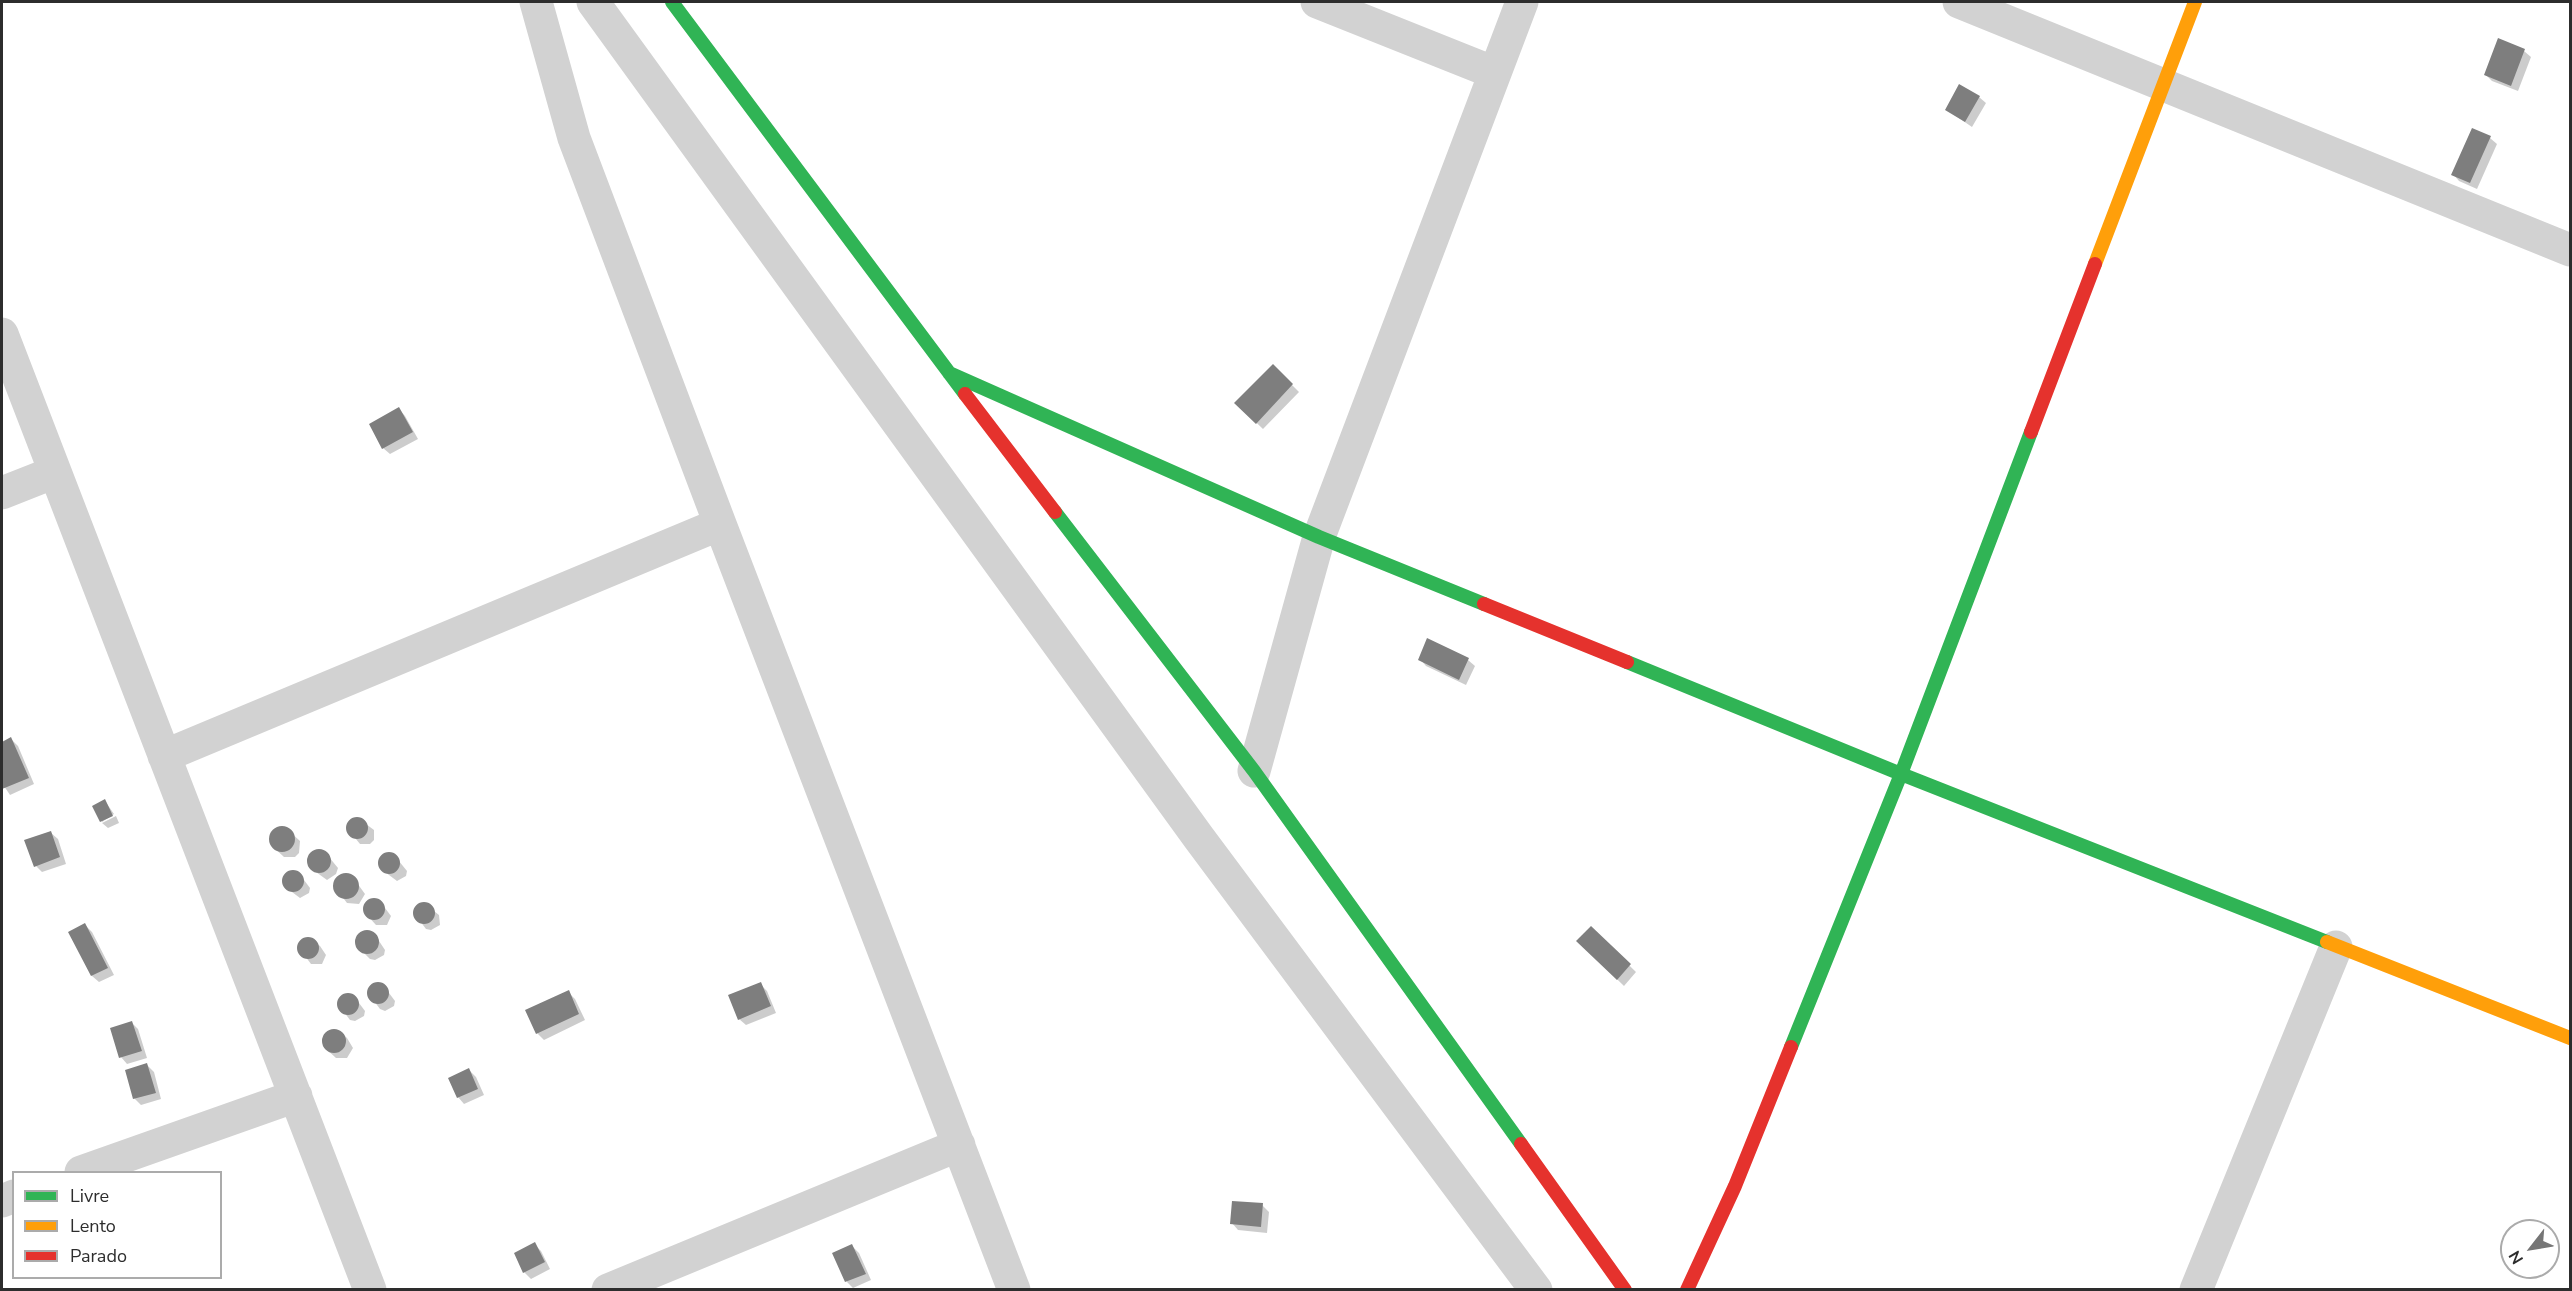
<!DOCTYPE html>
<style>
body{margin:0}
#map{position:relative;width:2572px;height:1291px;overflow:hidden;background:#fff;font-family:"Nunito Sans",sans-serif}
canvas{display:block}
.frame{position:absolute;inset:0;border:3px solid #2d2d2d;pointer-events:none}
.legend{position:absolute;left:12px;top:1171px;width:210px;height:108px;box-sizing:border-box;background:#fff;border:2px solid #ababab;margin:0;padding:8px 10px;list-style:none;font-size:18px;color:#2d2d2d}
.legend li{display:flex;align-items:center;gap:12px;height:30px}
.legend b{width:30px;border:2px solid #ababab}
.north{position:absolute;left:2500px;top:1219px;width:60px;height:60px;box-sizing:border-box;background:#fff;border:2px solid #ababab;border-radius:50%;rotate:239deg;font-size:16px;font-weight:700;line-height:24px;text-align:center;color:#2d2d2d}
.north::after{content:'';display:block;margin:auto;width:21px;height:27px;background:#767676;clip-path:polygon(50% 0,100% 100%,50% 72%,0 100%)}
</style>
<div id="map">
<canvas width="2572" height="1291"></canvas>
<div class="frame"></div>
<ul class="legend">
<li><b style="height:8px;background:#30b455"></b>Livre</li>
<li><b style="height:8px;background:#ff9f0a"></b>Lento</li>
<li><b style="height:8px;background:#e5322d"></b>Parado</li>
</ul>
<div class="north">N</div>
</div>
<script>
const context = document.querySelector('canvas').getContext('2d');
context.lineJoin = 'round';
function fillPath(path, color) { context.fillStyle = color; context.fill(path, 'evenodd'); }
const shape = rows => new Path2D(rows.map(r => 'M' + r).join(''));
function stroke(path, color, width, dash) { context.strokeStyle = color; context.lineWidth = width; context.lineCap = dash ? 'butt' : 'round'; context.setLineDash(dash || []); context.stroke(path); }
const shadow = shape([
 [2524,51,2531,57,2518,91,2492,81,2486,75],
 [1979,97,1986,103,1972,127,1947,110],
 [2490,138,2497,144,2477,189,2459,181,2453,174],
 [1273,366,1299,392,1263,429,1236,403],
 [399,409,405,416,418,439,390,454,383,448],
 [1428,640,1468,660,1475,666,1466,685,1426,666,1420,659],
 [11,739,18,746,34,784,10,795,2,783,2,743],
 [105,801,114,814,102,822,94,806],
 [116,816,119,823,108,828,102,823],
 [358,818,374,830,374,840,370,844,360,844,347,828,349,823],
 [282,827,287,829,300,841,299,853,295,857,284,857,272,846,272,833],
 [51,833,58,839,66,864,42,872,36,866],
 [319,850,324,851,338,868,336,874,327,880,309,867,309,855],
 [389,853,394,855,407,871,406,876,397,881,381,869,380,859],
 [293,871,298,872,310,888,309,893,300,898,284,886,284,876],
 [352,876,365,894,359,904,347,903,334,886,340,877],
 [374,899,379,900,391,916,387,925,376,925,366,914,365,904],
 [424,903,439,915,440,925,431,930,426,929,414,913,415,908],
 [85,925,92,932,114,975,99,982,92,976,70,932],
 [1591,928,1636,972,1624,986,1578,941],
 [367,932,372,933,379,941,385,950,384,955,375,960,370,959,363,952,357,942,358,938],
 [309,938,320,946,326,955,322,964,311,964,299,948,300,943],
 [372,984,383,985,395,1001,394,1006,385,1011,380,1009,368,993],
 [760,984,767,991,776,1013,746,1025,739,1019],
 [568,992,575,999,585,1020,544,1040,537,1033],
 [348,994,353,995,365,1011,364,1016,355,1021,350,1020,338,1004,339,999],
 [132,1023,138,1029,147,1058,127,1064,121,1057],
 [328,1031,340,1031,347,1038,353,1048,347,1058,336,1058,324,1047,324,1035],
 [147,1065,154,1072,161,1099,141,1105,134,1098],
 [469,1070,476,1077,484,1095,464,1104,458,1097],
 [1262,1205,1269,1212,1267,1233,1238,1230,1232,1223],
 [534,1244,541,1251,550,1269,531,1279,524,1272],
 [852,1246,859,1253,871,1280,853,1288,847,1282,834,1254]
]);
const building = shape([
 [2498,38,2525,49,2511,86,2484,75],
 [1959,84,1980,96,1965,122,1945,110],
 [2472,128,2491,136,2470,183,2451,175],
 [1273,364,1293,384,1256,424,1234,403],
 [399,407,413,432,382,449,369,424],
 [1427,638,1469,658,1459,680,1418,660],
 [11,737,29,778,2,789,2,742],
 [105,799,113,816,100,822,92,806],
 '346 828a11 11 0 1 1 22 0a11 11 0 1 1-22 0Z',
 '269 839a13 13 0 1 1 26 0a13 13 0 1 1-26 0Z',
 [51,831,60,857,34,867,24,840],
 '307 861a12 12 0 1 1 24 0a12 12 0 1 1-24 0Z',
 '378 863a11 11 0 1 1 22 0a11 11 0 1 1-22 0Z',
 '282 881a11 11 0 1 1 22 0a11 11 0 1 1-22 0Z',
 '333 886a13 13 0 1 1 26 0a13 13 0 1 1-26 0Z',
 '363 909a11 11 0 1 1 22 0a11 11 0 1 1-22 0Z',
 '413 913a11 11 0 1 1 22 0a11 11 0 1 1-22 0Z',
 [85,923,108,968,91,976,68,932],
 [1591,926,1631,964,1617,980,1576,941],
 '355 942a12 12 0 1 1 24 0a12 12 0 1 1-24 0Z',
 '297 948a11 11 0 1 1 22 0a11 11 0 1 1-22 0Z',
 '367 993a11 11 0 1 1 22 0a11 11 0 1 1-22 0Z',
 [761,982,771,1006,738,1020,728,995],
 [569,990,579,1014,536,1034,525,1010],
 '337 1004a11 11 0 1 1 22 0a11 11 0 1 1-22 0Z',
 [132,1021,142,1051,119,1058,110,1028],
 '322 1041a12 12 0 1 1 24 0a12 12 0 1 1-24 0Z',
 [147,1063,156,1093,133,1099,125,1070],
 [469,1068,478,1089,457,1098,448,1078],
 [1232,1201,1263,1203,1261,1227,1230,1224],
 [535,1242,545,1262,523,1273,514,1253],
 [852,1244,866,1274,845,1282,832,1253]
]);
const street = shape([
 [536,2,574,138,720,524,1014,1290],
 [593,2,1199,838,1536,1290],
 [1317,2,1495,73],
 [1959,2,2570,250],
 [2,334,370,1290],
 [2,493,55,472],
 [164,756,720,524],
 [1254,771,1319,537,1522,2],
 [81,1172,296,1096],
 [2,1201,14,1196],
 [608,1290,959,1145],
 [2196,1290,2336,947]
]);
const fast = shape([
 [672,2,965,394],
 [949,373,1319,537,1484,604],
 [1055,512,1254,771,1521,1144],
 [1627,662,1901,774,2327,942],
 [1791,1047,1901,774,2031,432]
]);
const slow = shape([
 [2095,264,2195,2],
 [2327,942,2570,1038]
]);
const jam = shape([
 [965,394,1055,512],
 [2031,432,2095,264],
 [1484,604,1627,662],
 [1521,1144,1625,1290],
 [1687,1290,1735,1186,1791,1047]
]);
fillPath(shadow, '#0003');
fillPath(building, '#7e7e7e');
stroke(street, '#d2d2d2', 33);
stroke(fast, '#30b455', 14);
stroke(slow, '#ff9f0a', 14);
stroke(jam, '#e5322d', 14);
</script>
